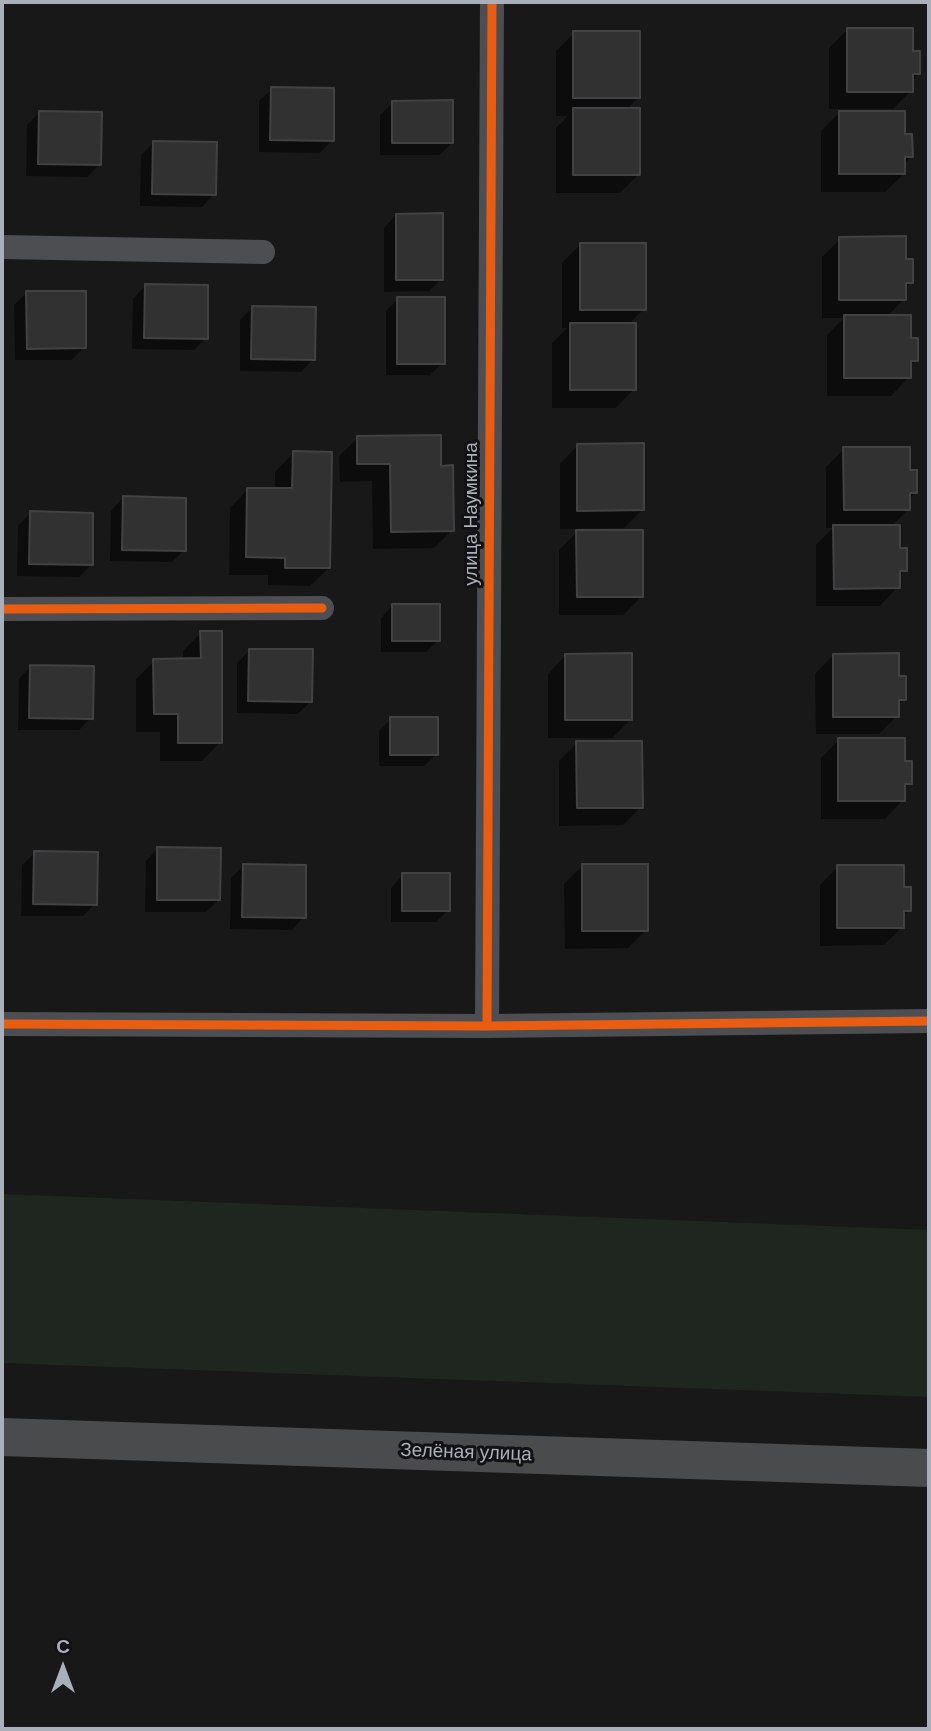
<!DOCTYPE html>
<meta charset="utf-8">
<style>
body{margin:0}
#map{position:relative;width:931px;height:1731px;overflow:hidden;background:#181818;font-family:"DM Sans",sans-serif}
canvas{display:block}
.frame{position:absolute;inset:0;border:4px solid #aaafb9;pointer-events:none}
.north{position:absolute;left:28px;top:1633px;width:70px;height:70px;-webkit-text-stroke:5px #121214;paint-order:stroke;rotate:0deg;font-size:19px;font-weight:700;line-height:28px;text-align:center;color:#aaafb9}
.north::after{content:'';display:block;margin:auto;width:24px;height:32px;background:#aaafb9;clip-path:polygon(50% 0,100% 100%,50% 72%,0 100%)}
</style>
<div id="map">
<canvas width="931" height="1731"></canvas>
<div class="frame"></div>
<div class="north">С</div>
</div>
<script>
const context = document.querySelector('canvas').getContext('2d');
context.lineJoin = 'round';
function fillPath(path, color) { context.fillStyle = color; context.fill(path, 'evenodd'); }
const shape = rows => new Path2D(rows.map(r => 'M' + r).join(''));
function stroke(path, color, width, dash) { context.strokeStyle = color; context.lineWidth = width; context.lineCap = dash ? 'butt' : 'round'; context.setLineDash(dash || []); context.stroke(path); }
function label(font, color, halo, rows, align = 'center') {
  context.font = font + ' "DM Sans",sans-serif'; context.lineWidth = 6; context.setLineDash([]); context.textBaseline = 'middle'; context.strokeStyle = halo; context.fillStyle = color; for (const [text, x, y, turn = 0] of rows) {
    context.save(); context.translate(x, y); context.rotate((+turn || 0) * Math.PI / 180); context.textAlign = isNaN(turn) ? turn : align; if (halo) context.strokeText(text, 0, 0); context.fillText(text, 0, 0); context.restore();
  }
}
const green = shape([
 [2,1194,929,1230,929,1397,2,1363]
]);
const shadow = shape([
 [847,30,912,53,919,74,911,81,911,91,893,109,829,109,829,48],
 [574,33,638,98,626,110,638,175,620,193,556,193,556,128,568,116,556,116,556,51],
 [272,89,332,140,320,153,259,152,259,101],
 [393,103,452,143,439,155,380,155,380,115],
 [39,113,100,164,87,177,26,176,27,125],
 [839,113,904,136,911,157,904,164,904,174,885,192,821,192,821,131],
 [154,142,214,194,202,207,140,206,141,155],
 [396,215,441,279,429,291,384,292,384,228],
 [840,239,904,261,911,282,904,289,904,299,887,317,909,339,916,360,909,367,909,377,891,396,827,396,827,335,844,318,822,318,822,257],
 [580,245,644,309,629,324,634,389,616,408,552,408,552,343,567,328,562,328,562,263],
 [145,286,206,338,194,350,132,349,133,299],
 [26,293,84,347,72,360,15,360,14,305],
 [398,299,443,363,430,375,386,375,386,311],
 [253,307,313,359,301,372,240,371,240,320],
 [358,438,439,468,452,530,434,548,373,549,372,481,340,482,339,456],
 [578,445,642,510,624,528,560,529,560,464],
 [844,449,908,472,915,493,908,500,908,510,891,527,905,570,898,577,898,587,880,606,816,606,816,545,833,528,826,528,826,467],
 [293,453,329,568,310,586,268,585,268,575,229,575,230,508,248,489,275,490,275,472],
 [123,498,184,550,172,562,110,561,111,511],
 [30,513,91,565,79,577,17,576,18,526],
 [577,532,641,597,623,615,559,615,559,550],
 [393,605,438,640,426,652,381,652,381,618],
 [201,633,220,742,202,761,160,761,160,732,136,732,136,679,154,661,183,660,183,651],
 [250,650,310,702,298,714,237,713,237,663],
 [566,655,630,720,612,738,548,738,548,674],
 [833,655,897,678,905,699,897,706,897,716,879,734,816,734,815,674],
 [31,666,91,718,79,730,18,730,19,679],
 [391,719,437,754,424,766,379,766,379,731],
 [839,740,903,762,910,783,903,790,903,800,885,819,821,819,821,758],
 [577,743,641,807,623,825,559,826,559,761],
 [158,848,219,900,206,912,145,912,146,861],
 [35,853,95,904,83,916,21,916,22,865],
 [243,866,304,917,292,930,230,929,231,878],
 [582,866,646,930,628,948,565,949,564,884],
 [838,866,902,889,909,910,902,917,902,927,884,945,820,946,820,885],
 [403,875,448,910,436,922,391,922,391,888]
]);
const building = shape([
 [847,28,913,28,913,51,920,51,920,74,913,74,913,92,847,92,847,28],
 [573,31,640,31,640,98,573,98,573,31],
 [271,87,334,88,334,141,270,140,271,87],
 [453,100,453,143,392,143,392,101,453,100],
 [573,108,640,108,640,175,573,175,573,108],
 [39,111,102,112,101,165,38,164,39,111],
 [839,111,905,111,905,134,912,134,913,157,905,157,905,174,839,174,839,111],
 [153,141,217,142,216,195,152,194,153,141],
 [443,213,443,280,396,280,396,214,443,213],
 [906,236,906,259,913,259,913,283,906,283,906,300,839,300,839,237,906,236],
 [580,243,646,243,646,310,580,310,580,243],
 [145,284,208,285,208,339,144,338,145,284],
 [26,291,86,291,86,348,27,349,26,291],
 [397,297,445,297,445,364,397,364,397,297],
 [252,306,316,307,315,360,251,359,252,306],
 [844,315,911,315,911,338,918,338,918,361,911,361,911,378,844,378,844,315],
 [570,323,636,323,636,390,570,390,570,323],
 [441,435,441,466,453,465,454,531,391,532,390,464,357,464,357,436,441,435],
 [644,443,644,510,577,511,577,444,644,443],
 [843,447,910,447,910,470,917,470,917,493,910,493,910,510,844,510,843,447],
 [293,451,332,452,330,568,285,568,285,558,246,557,247,488,292,488,293,451],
 [123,496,186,498,186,551,122,550,123,496],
 [30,511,93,513,93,565,29,564,30,511],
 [833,525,900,525,900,548,907,548,907,571,900,571,900,588,834,589,833,525],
 [576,530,643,530,643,597,577,597,576,530],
 [392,604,440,604,440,641,392,641,392,604],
 [200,631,222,631,222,743,178,743,178,714,154,714,153,659,201,658,200,631],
 [249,649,313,649,312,702,248,701,249,649],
 [632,653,632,720,565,720,565,654,632,653],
 [899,653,899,676,906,676,906,700,899,700,899,717,833,717,833,654,899,653],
 [30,665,94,666,93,719,29,718,30,665],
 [390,717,438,717,438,755,390,755,390,717],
 [838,738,905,738,905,761,912,761,912,784,905,784,905,801,838,801,838,738],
 [576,741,642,741,643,808,577,808,576,741],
 [157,847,221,848,220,900,157,900,157,847],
 [34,851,98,852,97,905,33,904,34,851],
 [243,864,306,865,306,918,242,917,243,864],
 [582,864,648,864,648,931,582,931,582,864],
 [837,865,904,865,904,887,911,887,911,911,904,911,904,928,837,928,837,865],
 [402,873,450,873,450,911,402,911,402,873]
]);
const street = shape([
 [2,247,263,252],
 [2,609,322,608],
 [2,1024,487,1026,929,1021],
 [487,1026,492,2]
]);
const primary = shape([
 [2,1437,929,1468]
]);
const cycleway = shape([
 [2,609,322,608],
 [2,1024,487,1026,929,1021],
 [487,1026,492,2]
]);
const streetNames = [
 ["улица Наумкина",472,514,-90],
 ["Зелёная улица",466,1453,2]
];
fillPath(green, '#1f251f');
fillPath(shadow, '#0007');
fillPath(building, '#313132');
stroke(building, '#414244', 2);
stroke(street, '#4d4e51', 24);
stroke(primary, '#4a4b4d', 38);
stroke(cycleway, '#e95d12', 9);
label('19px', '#aaafb9', '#121214', streetNames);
</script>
